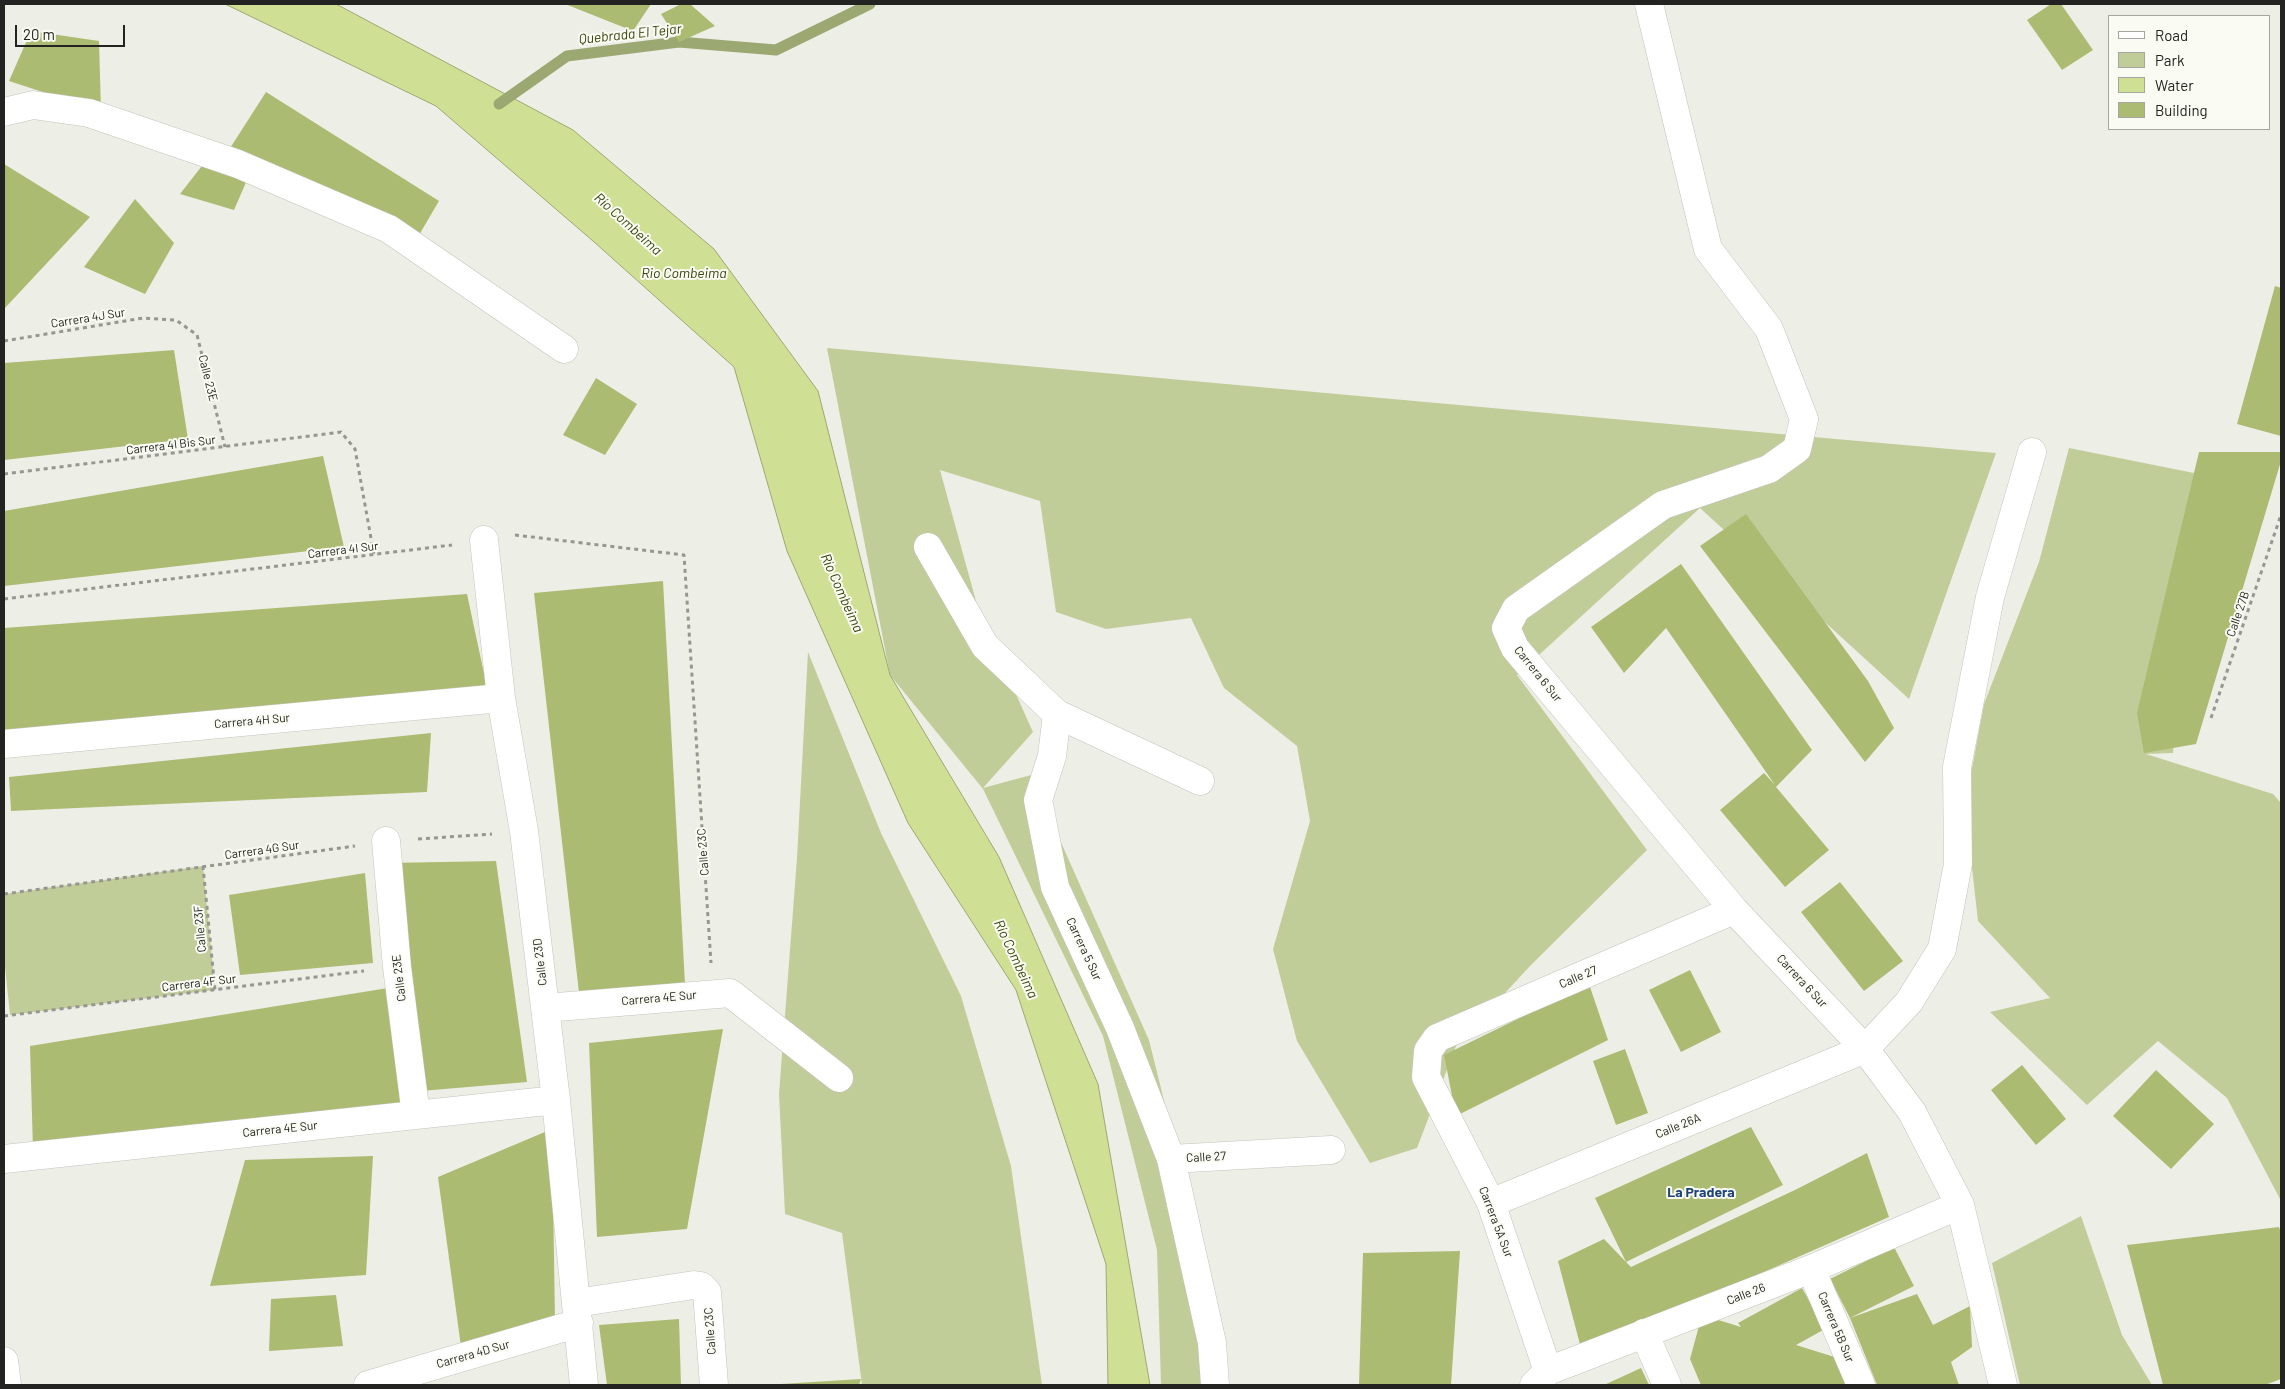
<!DOCTYPE html>
<meta charset="utf-8">
<style>
body{margin:0}
#map{position:relative;width:2285px;height:1389px;overflow:hidden;background:#edefe7;font-family:Barlow,sans-serif}
canvas{display:block}
.frame{position:absolute;inset:0;border:5px solid #232421;pointer-events:none}
.legend{position:absolute;left:2108px;top:15px;width:162px;height:115px;box-sizing:border-box;background:#fafcf4;border:1px solid #a4a6a0;margin:0;padding:6px 9px;list-style:none;font-size:15px;color:#232421}
.legend li{display:flex;align-items:center;gap:10px;height:25px}
.legend b{width:25px;border:1px solid #a4a6a0}
.scale{position:absolute;left:15px;top:25px;width:110px;height:22px;box-sizing:border-box;border:2px solid #232421;border-top:0;padding-left:6px;font-size:15px;line-height:18px;white-space:nowrap;color:#232421;-webkit-text-stroke:4px #fafcf4;paint-order:stroke}
</style>
<div id="map">
<canvas width="2285" height="1389"></canvas>
<div class="frame"></div>
<ul class="legend">
<li><b style="height:6px;background:#fff"></b>Road</li>
<li><b style="height:14px;background:#c1cd99"></b>Park</li>
<li><b style="height:14px;background:#cfe095"></b>Water</li>
<li><b style="height:14px;background:#abbb72"></b>Building</li>
</ul>
<div class="scale">20 m</div>
</div>
<script>
const context = document.querySelector('canvas').getContext('2d');
context.lineJoin = 'round';
function fillPath(path, color) { context.fillStyle = color; context.fill(path, 'evenodd'); }
const shape = rows => new Path2D(rows.map(r => 'M' + r).join(''));
function stroke(path, color, width, dash) { context.strokeStyle = color; context.lineWidth = width; context.lineCap = dash ? 'butt' : 'round'; context.setLineDash(dash || []); context.stroke(path); }
function label(font, color, halo, rows, align = 'center') {
  context.font = font + ' Barlow,sans-serif'; context.lineWidth = 4; context.setLineDash([]); context.textBaseline = 'middle'; context.strokeStyle = halo; context.fillStyle = color; for (const [text, x, y, turn = 0] of rows) {
    context.save(); context.translate(x, y); context.rotate((+turn || 0) * Math.PI / 180); context.textAlign = isNaN(turn) ? turn : align; if (halo) context.strokeText(text, 0, 0); context.fillText(text, 0, 0); context.restore();
  }
}
const green = shape([
 [827,348,1847,440,1996,453,1909,699,1700,508,1517,675,1647,850,1530,966,1456,1046,1417,1148,1370,1163,1297,1041,1273,949,1310,821,1297,746,1224,688,1191,618,1106,629,1056,612,1040,501,940,470,979,612,1033,732,983,788,1031,775,1149,1040,1207,1274,1223,1385,1161,1385,1157,1250,1103,1036,983,789,890,675],
 [2069,448,2239,482,2178,691,2173,753,2146,754,2273,794,2281,803,2281,1201,2227,1098,2158,1041,2087,1105,1990,1012,2050,998,1978,921,1965,806,1984,704,2039,562],
 [808,652,881,833,961,996,1011,1166,1042,1385,862,1385,842,1233,785,1214,779,1094,797,858],
 [203,866,215,990,10,1015,4,957,4,894],
 [2081,1216,2122,1335,2152,1385,2020,1385,1992,1263]
]);
const water = shape([
 [225,4,336,4,573,130,714,249,818,391,890,675,999,857,1098,1084,1150,1385,1108,1385,1106,1264,1016,990,908,823,787,551,734,367,593,241,436,106,225,4]
]);
const stream = shape([
 [499,104,567,56,679,42,776,50,870,4]
]);
const building = shape([
 [565,4,651,4,633,31],
 [681,4,690,4,715,26,679,42,661,14],
 [2051,4,2061,4,2093,50,2062,70,2027,20],
 [31,31,99,41,101,111,9,81],
 [266,92,439,201,419,235,225,156],
 [205,162,247,180,234,210,180,194],
 [4,164,90,217,4,309],
 [135,199,174,243,145,294,84,267],
 [2275,286,2281,288,2281,436,2237,424],
 [174,350,188,439,4,460,4,363],
 [596,378,637,404,605,455,563,435],
 [2199,452,2281,452,2281,461,2196,744,2144,753,2137,713],
 [323,456,344,547,4,586,4,511],
 [1746,514,1868,681,1894,728,1865,762,1700,546],
 [1681,564,1812,750,1776,787,1829,850,1785,887,1720,810,1764,773,1775,785,1666,628,1624,673,1591,627],
 [663,581,685,984,579,993,534,593],
 [467,594,488,692,4,736,4,628],
 [431,733,427,792,11,811,9,777],
 [496,861,527,1082,421,1091,388,863],
 [365,873,373,963,240,975,229,895],
 [1840,882,1903,961,1864,991,1801,912],
 [1690,970,1721,1032,1681,1052,1649,990],
 [1589,984,1608,1040,1456,1116,1444,1055],
 [388,988,401,1103,33,1150,30,1046],
 [723,1029,687,1229,597,1237,589,1043],
 [1625,1049,1648,1113,1616,1125,1593,1061],
 [2022,1065,2066,1119,2036,1145,1991,1090],
 [2156,1070,2214,1124,2171,1169,2113,1116],
 [1751,1127,1783,1185,1626,1262,1631,1267,1797,1189,1867,1153,1889,1217,1582,1352,1558,1261,1604,1239,1626,1262,1595,1198],
 [552,1129,555,1322,461,1347,438,1177],
 [373,1156,366,1275,210,1286,245,1160],
 [2279,1227,2281,1233,2281,1379,2265,1385,2163,1385,2127,1245],
 [1894,1247,1914,1286,1850,1318,1830,1279],
 [1460,1251,1451,1385,1359,1385,1363,1253],
 [1802,1288,1825,1329,1796,1345,1841,1359,1850,1385,1701,1385,1690,1359,1702,1315,1741,1327,1738,1323],
 [1917,1294,1933,1325,1970,1306,1972,1347,1951,1362,1959,1385,1877,1385,1850,1318],
 [336,1295,343,1346,269,1351,271,1299],
 [679,1319,681,1385,607,1385,599,1325],
 [1641,1368,1649,1385,1604,1385],
 [861,1379,859,1385,782,1385,781,1384]
]);
const path = shape([
 [4,341,143,318,176,320,197,335,225,447],
 [4,474,341,432,355,449,374,555],
 [515,535,684,555,711,963],
 [4,599,452,545],
 [2211,718,2281,515],
 [418,839,492,834],
 [203,866,215,990],
 [4,894,355,846],
 [4,1016,364,971]
]);
const minor = shape([
 [1649,4,1708,249,1769,329,1804,419,1797,449,1769,469,1663,505,1516,609,1506,628,1515,648,1734,910,1865,1049,1912,1112,1960,1205,2003,1385],
 [4,112,33,105,89,113,238,164,389,229,564,349],
 [484,540,501,698,524,831,556,1100,584,1385],
 [928,547,985,646,1057,714,1200,781],
 [1057,714,1052,756,1038,800,1055,887,1120,1028,1171,1159,1212,1343,1215,1385],
 [4,744,501,698],
 [386,841,397,967,416,1115],
 [545,1008,730,993,839,1078],
 [4,1159,556,1100],
 [1171,1159,1331,1150],
 [1491,1203,1865,1049,1909,1002,1942,949,1958,864,1957,767,1990,597,2032,452],
 [1811,1269,1861,1385],
 [576,1303,694,1285,701,1286,707,1292,714,1385],
 [1644,1333,1667,1385],
 [1548,1371,1491,1203,1426,1077,1428,1051,1437,1038,1734,910],
 [368,1385,579,1323],
 [1534,1385,1548,1371,1811,1269,1960,1205]
]);
const major = shape([
 [4,1361,7,1385]
]);
const streetNames = [
 ["Carrera 4J Sur",88,318,-9],
 ["Calle 23E",208,378,76],
 ["Carrera 4I Bis Sur",171,445,-7],
 ["Carrera 4I Sur",343,550,-7],
 ["Calle 27B",2238,614,-71],
 ["Carrera 6 Sur",1538,674,51],
 ["Carrera 4H Sur",252,721,-5],
 ["Carrera 4G Sur",262,850,-8],
 ["Calle 23C",703,852,-94],
 ["Calle 23F",200,929,-95],
 ["Carrera 5 Sur",1084,949,65],
 ["Calle 23D",540,962,-97],
 ["Calle 27",1578,977,-23],
 ["Calle 23E",399,978,-97],
 ["Carrera 6 Sur",1802,981,47],
 ["Carrera 4F Sur",199,983,-7],
 ["Carrera 4E Sur",659,998,-5],
 ["Calle 26A",1678,1126,-22],
 ["Carrera 4E Sur",280,1129,-6],
 ["Calle 27",1206,1157,-3],
 ["Carrera 5A Sur",1496,1222,69],
 ["Calle 26",1746,1294,-21],
 ["Carrera 5B Sur",1836,1327,67],
 ["Calle 23C",710,1331,-94],
 ["Carrera 4D Sur",473,1354,-16]
];
const waterNames = [
 ["Quebrada El Tejar",630,34,-6],
 ["Río Combeima",628,224,42],
 ["Rio Combeima",684,273],
 ["Río Combeima",842,593,66],
 ["Río Combeima",1016,959,65]
];
const neighbourhoodNames = [
 ["La Pradera",1701,1192]
];
fillPath(green, '#c1cd99');
fillPath(water, '#cfe095');
stroke(water, '#9ba872', 1);
stroke(stream, '#9ba872', 11);
fillPath(building, '#abbb72');
stroke(minor, '#c2c4bc', 29);
stroke(major, '#c2c4bc', 29);
stroke(path, '#969791', 3, [4, 4]);
stroke(minor, '#fff', 28);
stroke(major, '#fff', 28);
label('12px', '#232421', '#fafcf4', streetNames);
label('italic 14px', '#39430a', '#fafcf4', waterNames);
label('bold 14px', '#1d4378', '#fafcf4', neighbourhoodNames);
</script>
